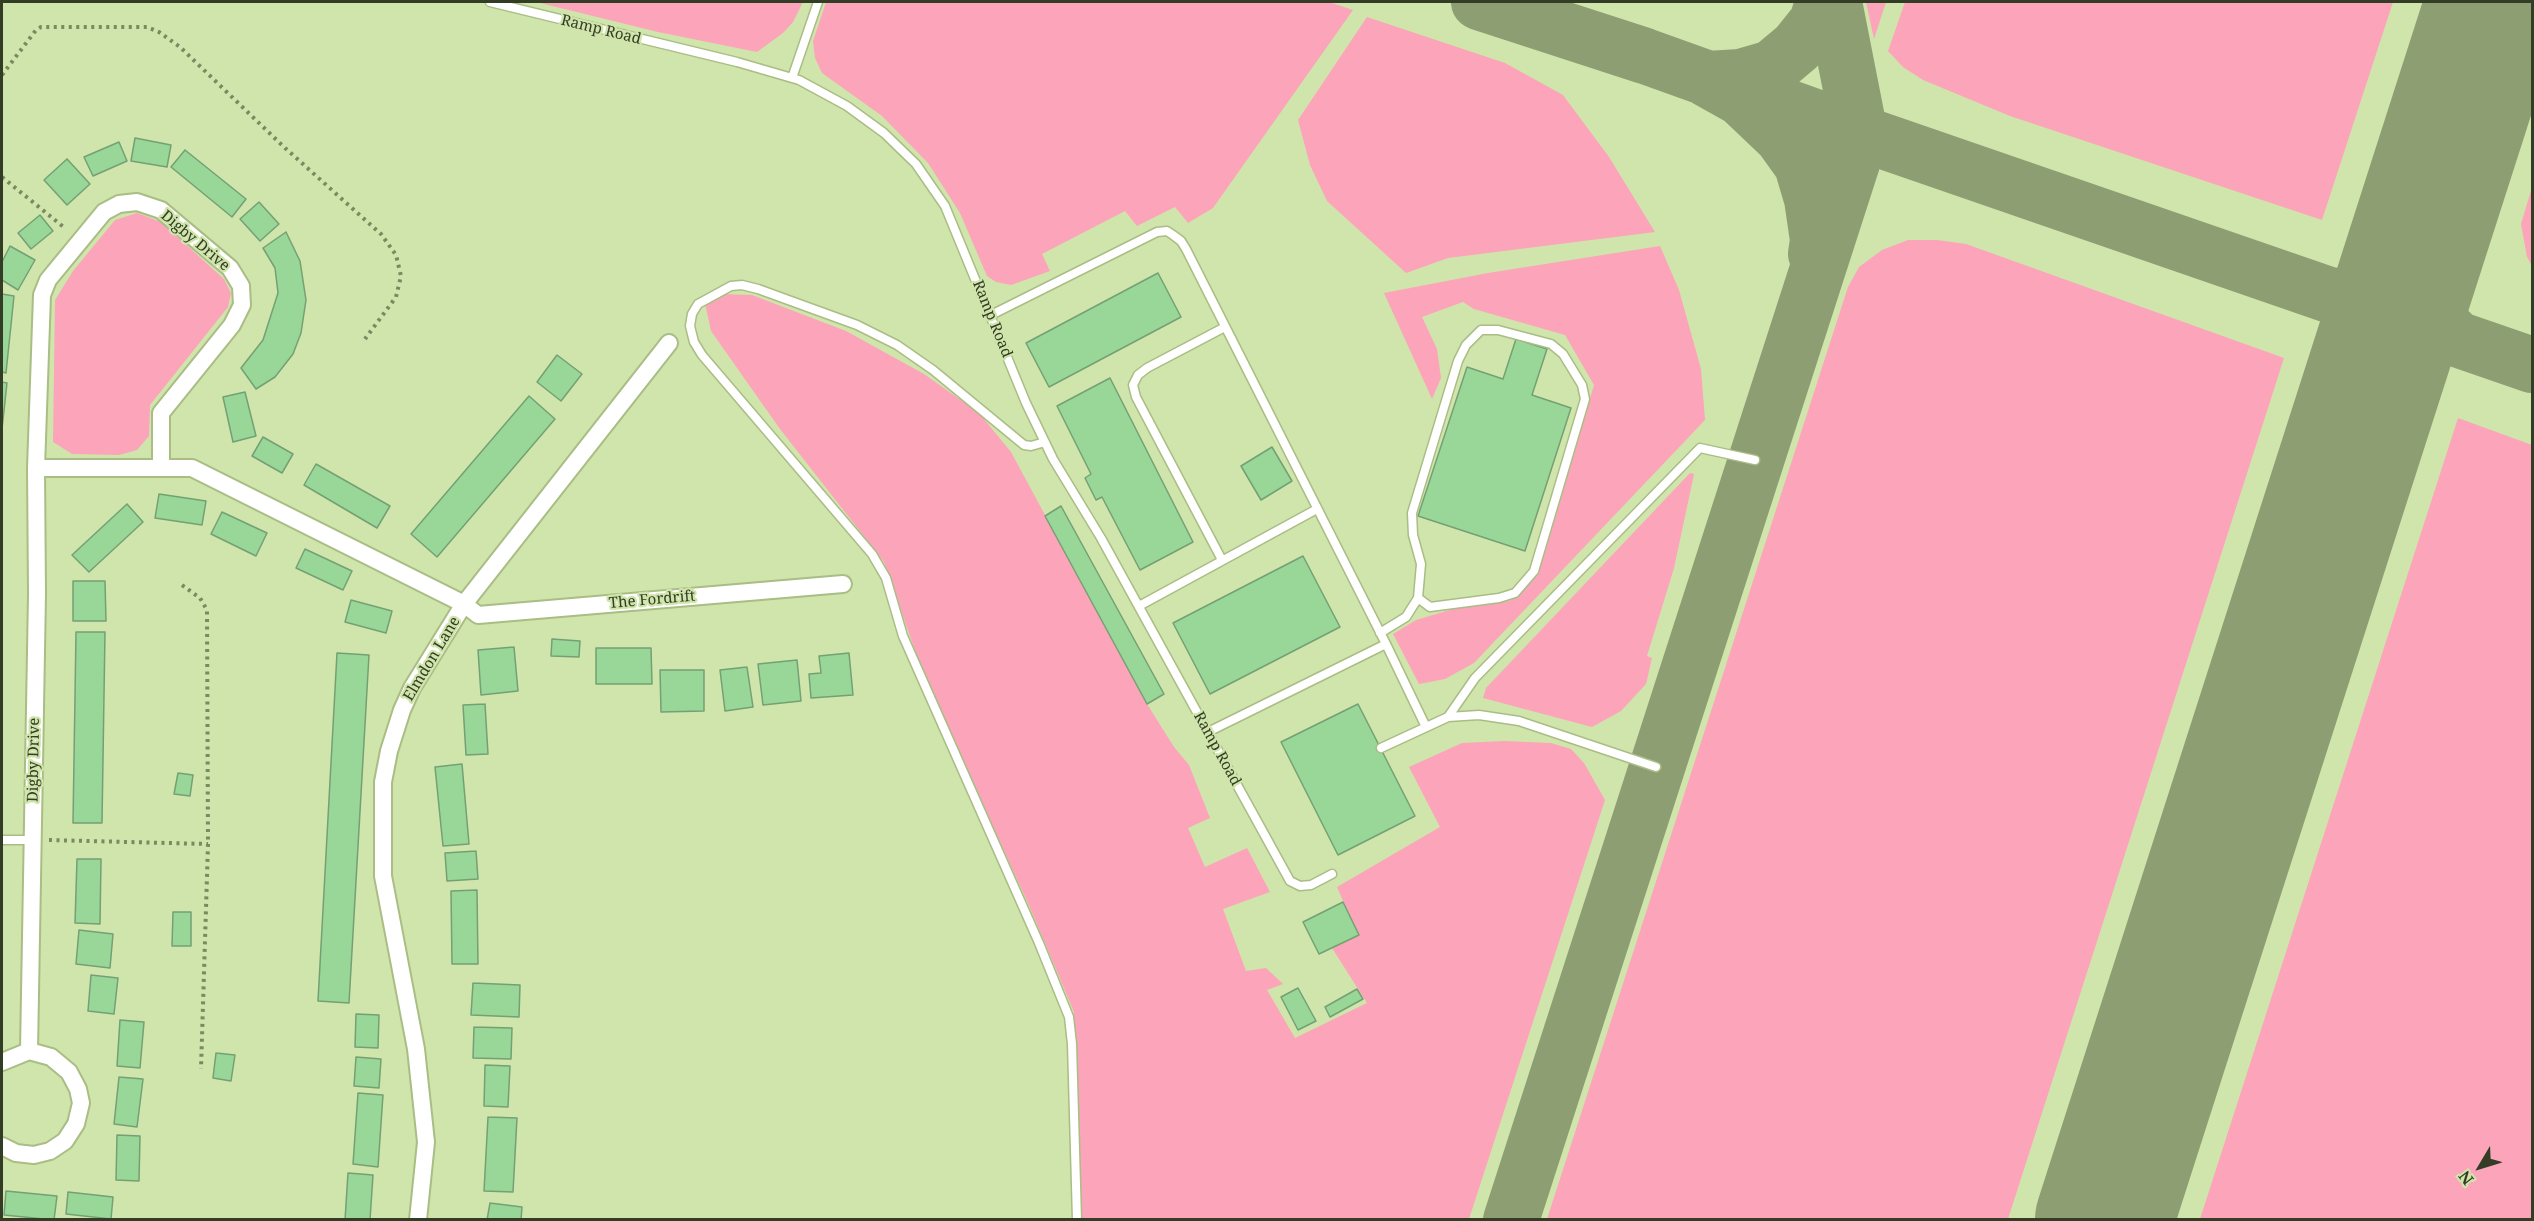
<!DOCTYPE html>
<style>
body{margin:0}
#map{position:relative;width:2534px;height:1221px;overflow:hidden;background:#d0e5ab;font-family:"Noto Serif",serif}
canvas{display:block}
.frame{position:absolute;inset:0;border:3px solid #333c24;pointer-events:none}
.north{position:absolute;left:2450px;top:1137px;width:60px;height:60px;-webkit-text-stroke:4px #d0e5ab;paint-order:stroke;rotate:232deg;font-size:16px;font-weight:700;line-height:24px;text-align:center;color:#333c24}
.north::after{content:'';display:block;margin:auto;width:21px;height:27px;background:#333c24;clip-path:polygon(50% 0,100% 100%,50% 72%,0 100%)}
</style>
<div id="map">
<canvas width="2534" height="1221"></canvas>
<div class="frame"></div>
<div class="north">N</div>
</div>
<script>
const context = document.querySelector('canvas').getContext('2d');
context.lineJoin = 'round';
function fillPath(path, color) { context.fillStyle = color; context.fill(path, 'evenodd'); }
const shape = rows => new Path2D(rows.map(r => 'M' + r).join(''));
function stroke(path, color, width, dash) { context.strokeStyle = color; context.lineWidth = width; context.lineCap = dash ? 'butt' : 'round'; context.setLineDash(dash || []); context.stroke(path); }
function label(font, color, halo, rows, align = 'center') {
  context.font = font + ' "Noto Serif",serif'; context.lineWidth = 4.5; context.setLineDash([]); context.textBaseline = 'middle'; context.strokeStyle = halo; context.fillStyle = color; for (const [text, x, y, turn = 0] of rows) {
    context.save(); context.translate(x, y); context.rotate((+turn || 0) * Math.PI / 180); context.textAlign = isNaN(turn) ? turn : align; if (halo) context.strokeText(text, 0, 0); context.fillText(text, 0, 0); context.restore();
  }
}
const green = shape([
 [536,2,803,2,793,22,783,33,757,52,658,32],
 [826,2,1329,2,1353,10,1213,208,1188,223,1175,207,1137,226,1125,211,1042,254,1050,271,1011,285,996,282,987,276,960,213,928,163,882,116,822,73,815,58,813,41],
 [1866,2,1886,2,1874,39],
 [1905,2,2393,2,2322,220,2010,116,1923,80,1903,67,1888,51],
 [1367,17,1505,63,1563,95,1609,157,1655,232,1448,258,1406,273,1327,201,1310,165,1298,120],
 [2532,187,2532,266,2527,257,2521,224],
 [137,213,161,222,224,279,231,293,228,307,150,405,149,436,137,450,119,455,72,454,53,442,55,300,73,271,115,220],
 [1908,240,1937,240,1966,244,2284,358,2008,1219,1547,1219,1848,287,1859,267,1882,250],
 [1660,246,1679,290,1701,369,1705,420,1474,663,1445,679,1419,684,1393,634,1416,620,1453,609,1511,600,1525,588,1537,573,1594,385,1565,335,1474,309,1463,302,1422,317,1437,349,1441,378,1432,399,1384,293,1488,273],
 [720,294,752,295,846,331,924,374,979,413,1011,452,1147,704,1174,747,1189,765,1210,818,1188,828,1205,867,1247,848,1270,892,1223,909,1246,971,1266,968,1283,984,1267,990,1295,1038,1367,1003,1332,948,1358,935,1337,887,1440,827,1409,767,1462,743,1504,741,1551,743,1571,749,1584,763,1605,800,1469,1219,1078,1219,1074,1012,1028,903,925,679,884,562,780,429,711,331,705,303],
 [2458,418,2532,445,2532,1219,2200,1219],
 [1690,473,1694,474,1674,568,1647,656,1652,658,1646,684,1621,711,1592,727,1483,698,1486,688]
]);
const taxiway = shape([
 [1479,2,1645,56,1857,132,2532,365],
 [1816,254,1818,240,1812,199,1802,165,1782,137,1741,98,1707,79,1741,77,1772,68,1797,47,1817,22,1823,2],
 [2334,296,2356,313,2366,327,2372,348,2370,389,2386,368,2407,348,2427,339,2456,338],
 [2334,296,2364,294,2389,281,2410,264,2415,288,2429,311,2456,338],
 [1511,1220,1852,163,1857,119,1834,2]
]);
const runway = shape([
 [2104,1220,2495,2]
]);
const building = shape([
 [135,138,171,145,167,167,131,161,135,138],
 [119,142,127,161,93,176,84,157,119,142],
 [185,150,246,199,232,217,171,167,185,150],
 [67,159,90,184,67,205,44,180,67,159],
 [259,202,279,224,260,241,240,219,259,202],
 [40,215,53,231,31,249,18,233,40,215],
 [286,232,300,261,306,300,301,333,293,354,275,377,256,389,241,368,263,340,278,293,275,268,263,248,286,232],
 [10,246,35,260,18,290,2,280,2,262,10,246],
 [1158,273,1181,317,1049,387,1026,343,1158,273],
 [2,294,14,296,6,373,2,372,2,294],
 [1516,339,1547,349,1532,395,1571,408,1525,551,1418,516,1467,367,1503,379,1516,339],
 [557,355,582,374,561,401,537,382,557,355],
 [1110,378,1193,542,1140,570,1102,497,1096,500,1085,478,1091,474,1057,406,1110,378],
 [2,382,7,383,2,429,2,382],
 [245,392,256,436,233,442,223,397,245,392],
 [529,396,555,419,437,557,411,534,529,396],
 [263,437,293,454,282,473,252,456,263,437],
 [1272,447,1292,481,1261,500,1241,466,1272,447],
 [316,464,390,506,377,528,304,485,316,464],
 [159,494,206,501,202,525,155,518,159,494],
 [127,504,143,522,89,572,72,555,127,504],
 [1061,506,1164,694,1147,704,1045,516,1061,506],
 [222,512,267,533,256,556,211,534,222,512],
 [305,549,352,571,343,590,296,568,305,549],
 [1303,556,1340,627,1210,694,1173,623,1303,556],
 [73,581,105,581,106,621,73,621,73,581],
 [351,600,392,611,386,633,345,622,351,600],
 [76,632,105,632,102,823,73,823,76,632],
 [552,639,580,641,579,657,551,656,552,639],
 [514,647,518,691,481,695,478,650,514,647],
 [596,648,651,648,652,684,596,684,596,648],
 [337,653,369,655,349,1003,318,1001,337,653],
 [849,653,853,695,811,698,809,674,821,673,819,656,849,653],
 [797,660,801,701,763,705,758,664,797,660],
 [747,667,753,707,725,711,720,670,747,667],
 [660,670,704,670,704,711,661,712,660,670],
 [485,704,488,754,466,755,463,705,485,704],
 [1358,704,1415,816,1338,855,1281,742,1358,704],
 [462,764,469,844,443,846,435,767,462,764],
 [178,773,193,775,190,796,174,794,178,773],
 [476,851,478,879,447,881,445,853,476,851],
 [77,859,101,859,100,924,75,923,77,859],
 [477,890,478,964,452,964,451,891,477,890],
 [1343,902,1359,935,1319,954,1303,922,1343,902],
 [173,912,191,912,191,946,172,946,173,912],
 [79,930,113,934,110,968,76,964,79,930],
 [91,975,118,978,114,1014,88,1011,91,975],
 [473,983,520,985,519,1017,471,1015,473,983],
 [1298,988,1316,1021,1298,1030,1281,997,1298,988],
 [1357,989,1363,999,1330,1017,1325,1007,1357,989],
 [356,1014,379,1015,378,1048,355,1047,356,1014],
 [120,1020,144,1022,140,1068,117,1066,120,1020],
 [474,1027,512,1028,511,1059,473,1058,474,1027],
 [216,1053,235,1055,231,1081,213,1078,216,1053],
 [356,1057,381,1059,379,1088,354,1086,356,1057],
 [485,1065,510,1066,508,1107,484,1106,485,1065],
 [119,1077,143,1079,137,1127,114,1124,119,1077],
 [358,1093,383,1095,378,1167,353,1164,358,1093],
 [488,1117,517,1118,513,1192,484,1191,488,1117],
 [117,1135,140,1136,139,1181,116,1180,117,1135],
 [348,1173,373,1175,370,1220,345,1220,348,1173],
 [6,1191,57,1196,54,1220,4,1215,6,1191],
 [68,1192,113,1197,111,1219,66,1214,68,1192],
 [490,1203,522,1207,521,1220,487,1220,490,1203]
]);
const path = shape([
 [2,75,36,30,41,27,147,27,159,32,180,47,285,148,381,234,396,255,401,276,396,297,365,339],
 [2,177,66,229],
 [182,585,200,598,207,610,208,844,201,1069],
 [49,840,208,844]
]);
const lane = shape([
 [490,2,737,62,799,80,847,106,884,133,916,164,945,206,1026,403,1053,459,1101,538,1290,881,1300,886,1311,885,1332,874],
 [792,78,818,2],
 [991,315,1157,232,1167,231,1173,235,1181,241,1186,249,1386,644,1208,732],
 [1045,442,1031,446,1024,445,933,370,897,345,857,325,758,289,742,285,731,286,698,304,692,314,690,326,694,342,702,355,872,554,886,578,903,636,1039,943,1069,1017,1072,1044,1077,1220],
 [1222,560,1136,397,1133,385,1138,375,1147,368,1225,327],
 [1139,606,1317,509],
 [1380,633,1406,617,1418,598,1421,564,1413,535,1412,513,1458,361,1466,345,1481,330,1498,330,1551,344,1563,354,1582,385,1585,399,1534,571,1515,593,1499,598,1430,607,1418,598],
 [1386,644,1426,727],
 [1448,717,1475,678,1700,448,1755,460],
 [1381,748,1448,717,1479,715,1519,721,1656,767],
 [2,840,33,840]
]);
const street = shape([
 [36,468,192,468,464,604,478,615,843,584],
 [29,1051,37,594,36,468,42,295,48,280,104,212,119,204,137,202,161,210,230,268,241,286,242,305,232,325,161,413,161,468],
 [2,1062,29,1051,51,1057,69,1072,78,1089,81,1103,76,1124,65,1141,50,1151,34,1155,16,1153,2,1146],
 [418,1220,426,1142,416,1049,383,876,383,782,389,751,402,710,412,688,464,604,669,343]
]);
const streetNames = [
 ["Ramp Road",601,30,14],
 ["Digby Drive",195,241,40],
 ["Ramp Road",992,319,68],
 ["The Fordrift",652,600,-5],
 ["Elmdon Lane",432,659,-59],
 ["Ramp Road",1217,749,61],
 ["Digby Drive",34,760,-89]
];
fillPath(green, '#fca4b9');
stroke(taxiway, '#8e9e73', 56);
stroke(runway, '#8e9e73', 138);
fillPath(building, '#98d798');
stroke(building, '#74a074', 1.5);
stroke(lane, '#a9bd84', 11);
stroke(street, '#a9bd84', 20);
stroke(path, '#7a8961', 4, [3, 4.5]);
stroke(lane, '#fff', 8);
stroke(street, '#fff', 16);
label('15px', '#333c24', '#d0e5ab', streetNames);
</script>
